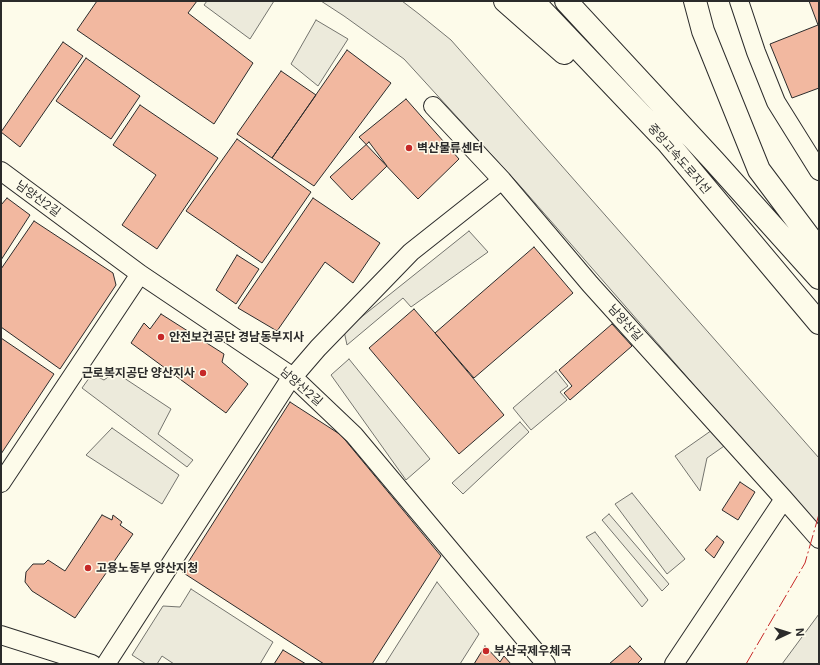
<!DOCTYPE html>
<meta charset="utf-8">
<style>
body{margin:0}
#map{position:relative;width:820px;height:665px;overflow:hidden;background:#fdfbea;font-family:Inter,sans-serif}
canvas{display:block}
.frame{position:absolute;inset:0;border:2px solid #2b2b2b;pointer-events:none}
.north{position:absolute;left:768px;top:613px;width:40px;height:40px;-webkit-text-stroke:3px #fdfbea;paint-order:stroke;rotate:86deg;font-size:11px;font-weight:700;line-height:16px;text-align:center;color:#2b2b2b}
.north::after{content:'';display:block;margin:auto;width:14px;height:18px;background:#2b2b2b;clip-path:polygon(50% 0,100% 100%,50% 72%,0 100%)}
</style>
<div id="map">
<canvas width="820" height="665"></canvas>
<div class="frame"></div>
<div class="north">N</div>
</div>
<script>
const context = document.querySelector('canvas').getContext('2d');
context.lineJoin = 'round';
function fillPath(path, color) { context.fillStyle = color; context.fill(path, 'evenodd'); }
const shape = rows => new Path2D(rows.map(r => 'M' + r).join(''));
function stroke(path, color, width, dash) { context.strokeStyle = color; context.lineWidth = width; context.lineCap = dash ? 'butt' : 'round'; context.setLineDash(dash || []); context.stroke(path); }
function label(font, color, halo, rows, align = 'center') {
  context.font = font + ' Inter,"Noto Sans KR",sans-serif'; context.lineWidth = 3; context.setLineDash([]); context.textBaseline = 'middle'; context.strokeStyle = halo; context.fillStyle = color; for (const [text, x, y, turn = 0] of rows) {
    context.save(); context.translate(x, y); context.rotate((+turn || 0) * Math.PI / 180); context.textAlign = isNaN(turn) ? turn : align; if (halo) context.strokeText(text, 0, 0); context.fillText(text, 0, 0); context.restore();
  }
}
const parking = shape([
 [207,1,274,1,250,39,204,5,207,1],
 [321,1,402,1,419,14,451,40,819,458,819,528,522,188,404,59,344,16,321,1],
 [316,20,348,39,318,86,291,64,316,20],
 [469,231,488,252,411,307,403,298,347,345,344,331,469,231],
 [349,359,430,459,406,480,331,375,349,359],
 [556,371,568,386,560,392,567,400,531,430,513,408,556,371],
 [115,372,171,409,158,434,193,460,187,467,82,388,92,374,104,380,115,372],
 [520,422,529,432,463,494,452,483,520,422],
 [112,428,179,475,162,504,86,455,112,428],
 [715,428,727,444,707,458,700,491,675,456,715,428],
 [632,493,685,559,667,574,615,504,632,493],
 [609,514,669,584,662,591,602,520,609,514],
 [595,532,648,600,642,607,586,537,595,532],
 [437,582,479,634,460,664,385,664,437,582],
 [191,589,273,642,260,664,174,664,162,656,157,664,146,664,132,655,163,606,180,607,191,589],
 [819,614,819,664,782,664,819,614]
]);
const building = shape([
 [97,1,197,1,188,13,253,63,214,124,77,30,97,1],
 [809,1,819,1,819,88,792,98,770,44,818,25,809,1],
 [63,42,83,56,20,147,1,132,63,42],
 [347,50,391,83,314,186,272,158,347,50],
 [86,58,140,96,111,139,56,101,86,58],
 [281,71,316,95,272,158,237,134,281,71],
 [406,99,459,159,418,199,359,137,406,99],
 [140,105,218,158,157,249,122,225,156,175,113,145,140,105],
 [237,139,311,192,262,263,186,211,237,139],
 [369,142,387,166,352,200,330,177,369,142],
 [7,198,30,215,1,260,1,205,7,198],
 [313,198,380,243,353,283,325,262,277,331,238,308,313,198],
 [34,221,113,273,116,285,60,369,1,327,1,269,34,221],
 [534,247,573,293,474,378,435,333,534,247],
 [237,255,259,269,236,304,216,290,237,255],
 [414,309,435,333,504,415,459,454,369,348,414,309],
 [161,314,224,354,222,362,248,384,226,413,131,343,144,323,150,329,161,314],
 [612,324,632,346,570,400,564,393,572,386,559,370,612,324],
 [1,338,54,374,1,454,1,338],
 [290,402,341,435,441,556,372,664,324,664,182,572,290,402],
 [740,482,755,492,738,520,722,510,740,482],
 [102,515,112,520,113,515,122,522,120,525,133,534,75,618,32,591,25,582,26,572,33,564,44,564,48,560,65,571,102,515],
 [717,536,724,542,714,558,705,550,717,536],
 [485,646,500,662,504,656,511,664,474,664,485,646],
 [630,646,642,659,637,664,609,664,630,646],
 [283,650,306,664,274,664,283,650]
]);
const minor = shape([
 [739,1,756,52,776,102,819,171],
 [433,106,502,180,590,284,784,499,819,539],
 [1,171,140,274,293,377,354,435,546,664],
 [1,483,140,274],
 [1,635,92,664],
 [106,664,287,384,318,348,411,252,502,180],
 [674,664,784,499]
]);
const highway = shape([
 [505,1,564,53],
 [533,1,668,143,819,323],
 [566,1,714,161,819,278],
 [695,1,703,31,759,170,819,250]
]);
const power = shape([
 [746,664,805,563,819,514]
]);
const markers = [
 [409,148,4,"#c62828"],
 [161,337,4,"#c62828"],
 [203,373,4,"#c62828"],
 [88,568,4,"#c62828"],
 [486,651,4,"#c62828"]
];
const poiNames = [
 ["벽산물류센터",417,148],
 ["안전보건공단 경남동부지사",169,337],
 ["근로복지공단 양산지사",195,373,"right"],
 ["고용노동부 양산지청",96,568],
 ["부산국제우체국",494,651]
];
const streetNames = [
 ["중앙고속도로지선",679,159,49],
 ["남양산2길",38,199,36],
 ["남양산길",625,323,48],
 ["남양산2길",301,387,41]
];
fillPath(parking, '#eceadb');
stroke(parking, '#74746e', 1);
fillPath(building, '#f2b8a0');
stroke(building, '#2b2b2b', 1);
stroke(minor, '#2b2b2b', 20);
stroke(highway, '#2b2b2b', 24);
stroke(minor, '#fdfbea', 18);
stroke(highway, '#fdfbea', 22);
stroke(power, '#c62828', 1, [14, 3, 2, 3]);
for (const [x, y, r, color] of markers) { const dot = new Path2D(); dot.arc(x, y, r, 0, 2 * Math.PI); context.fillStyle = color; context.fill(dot); stroke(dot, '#fdfbea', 1.5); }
label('bold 12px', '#2b2b2b', '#fdfbea', poiNames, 'left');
label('12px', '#2b2b2b', '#fdfbea', streetNames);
</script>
